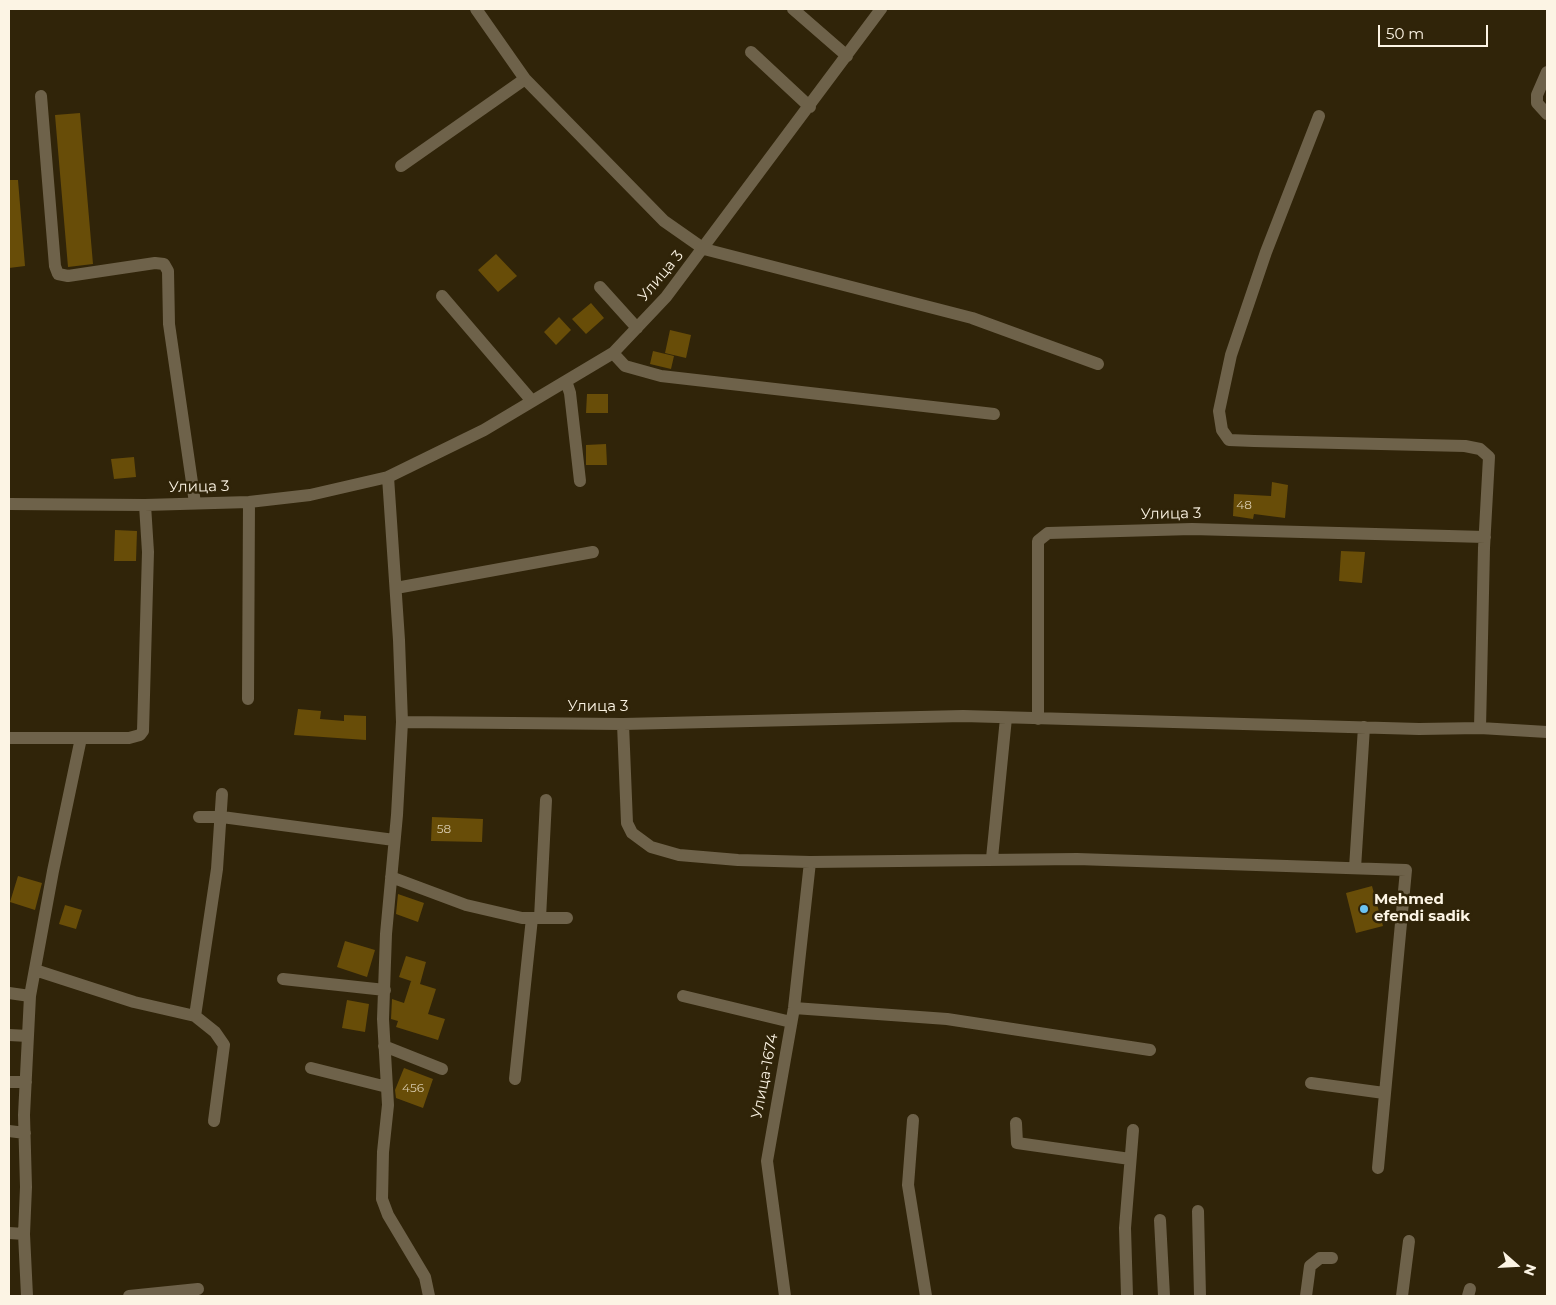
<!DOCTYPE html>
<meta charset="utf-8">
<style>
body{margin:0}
#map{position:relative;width:1556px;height:1305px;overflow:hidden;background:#302409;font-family:Montserrat,sans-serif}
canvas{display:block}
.frame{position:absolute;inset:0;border:10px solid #fcf4e4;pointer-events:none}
.north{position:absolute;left:1491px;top:1240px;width:50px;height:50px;-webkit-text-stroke:4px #302409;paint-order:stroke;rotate:109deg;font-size:14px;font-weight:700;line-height:20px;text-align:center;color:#fcf4e4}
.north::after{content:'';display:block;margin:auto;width:18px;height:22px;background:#fcf4e4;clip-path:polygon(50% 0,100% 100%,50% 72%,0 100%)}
.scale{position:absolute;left:1378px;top:25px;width:110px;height:22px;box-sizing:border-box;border:2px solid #fcf4e4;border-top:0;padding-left:6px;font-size:15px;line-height:18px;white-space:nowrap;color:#fcf4e4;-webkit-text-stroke:4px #302409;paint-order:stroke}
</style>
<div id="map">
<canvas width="1556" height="1305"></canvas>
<div class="frame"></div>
<div class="north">N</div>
<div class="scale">50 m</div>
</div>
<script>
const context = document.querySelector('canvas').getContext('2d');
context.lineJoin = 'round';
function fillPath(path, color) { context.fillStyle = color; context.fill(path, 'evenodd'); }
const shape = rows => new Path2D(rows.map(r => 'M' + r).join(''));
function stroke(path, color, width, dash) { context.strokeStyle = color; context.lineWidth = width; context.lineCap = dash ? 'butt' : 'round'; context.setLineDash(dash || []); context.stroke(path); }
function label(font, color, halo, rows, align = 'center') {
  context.font = font + ' Montserrat,sans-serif'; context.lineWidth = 5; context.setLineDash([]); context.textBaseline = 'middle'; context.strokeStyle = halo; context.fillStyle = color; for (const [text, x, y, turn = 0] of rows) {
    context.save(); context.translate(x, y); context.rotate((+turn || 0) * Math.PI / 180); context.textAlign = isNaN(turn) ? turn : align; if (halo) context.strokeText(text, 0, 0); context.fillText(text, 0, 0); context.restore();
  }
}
const building = shape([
 [80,113,93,264,68,267,55,115],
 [9,180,18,180,25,266,9,268],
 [496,254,517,276,498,292,478,270],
 [591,303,604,318,586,334,572,319],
 [559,317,571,330,556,345,544,332],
 [670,330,691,335,686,358,665,353],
 [653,351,674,356,671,369,650,364],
 [587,394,608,394,608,413,586,413],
 [606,444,607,465,586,465,586,445],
 [134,457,136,477,114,479,111,459],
 [1272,482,1288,485,1285,518,1254,514,1253,519,1233,516,1234,494,1271,496],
 [115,530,137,531,136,561,114,561],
 [1341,551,1365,552,1362,583,1339,581],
 [298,709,321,711,320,719,344,721,344,715,366,716,366,740,294,735],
 [432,817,483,819,482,842,431,841],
 [18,876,42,883,35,910,10,902],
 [1372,886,1383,926,1356,933,1346,893],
 [398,894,424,903,418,922,396,914],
 [65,905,82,910,76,929,59,924],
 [345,941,375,950,367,977,337,967],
 [406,956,426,962,420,984,436,989,428,1014,445,1019,438,1040,396,1027,398,1021,391,1019,392,999,404,1003,411,981,414,982,399,977],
 [347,1000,369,1004,365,1032,342,1028],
 [404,1068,433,1079,423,1108,396,1098,395,1090]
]);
const minor = shape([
 [476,9,525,79,664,221,704,249,972,318,1098,364],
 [793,9,847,56],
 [751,52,810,107],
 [1547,72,1537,95,1537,103,1547,114],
 [41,96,55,266,58,274,68,276,155,263,164,264,168,271,169,324,195,503],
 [1319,116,1266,252,1231,355,1219,411,1222,430,1229,440,1254,441,1465,446,1480,449,1489,457,1484,548,1480,728],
 [401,166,525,79],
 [600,287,637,328],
 [442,296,532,401],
 [613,353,625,366,661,376,994,414],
 [566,381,570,393,580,481],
 [388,477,399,640,402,722,397,815,386,934,383,1019,388,1105,383,1152,382,1199,388,1215,425,1277,429,1296],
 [9,504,145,505,249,502,310,495,388,477,484,430,613,353,666,297,881,9],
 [396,588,593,552],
 [248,699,249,502],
 [1038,719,1038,541,1048,533,1192,529,1485,537],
 [402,722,623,724,963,716,1419,729,1480,728,1547,732],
 [623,724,627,823,632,833,651,847,679,855,738,860,810,862,1077,859,1406,870,1378,1168],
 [9,738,129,738,140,735,143,731,148,552,145,505],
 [199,817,222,817,394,840],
 [992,858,1006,718],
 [1355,868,1364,727],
 [391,877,466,905,522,918,567,918],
 [540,918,546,800],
 [35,970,134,1002,195,1016,215,1032,224,1045,214,1121],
 [283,979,385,990],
 [9,993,30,996],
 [683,996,791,1022],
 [794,1008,947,1019,1150,1050],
 [195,1016,217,869,222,794],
 [9,1035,28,1036],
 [384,1046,442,1069],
 [311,1068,387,1087],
 [515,1079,532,918],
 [9,1082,26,1082],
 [1311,1083,1384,1093],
 [913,1120,908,1185,926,1296],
 [1016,1123,1017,1143,1130,1159],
 [9,1131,25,1133],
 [1198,1211,1200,1296],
 [1160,1220,1164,1296],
 [9,1233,24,1234],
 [27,1296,24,1234,26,1187,24,1115,30,996,53,871,81,738],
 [129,1296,198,1289],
 [785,1296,767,1161,794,1008,810,862],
 [1127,1296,1125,1228,1133,1130],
 [1306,1296,1310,1266,1320,1258,1332,1258],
 [1402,1296,1409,1241],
 [1468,1296,1470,1289]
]);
const markers = [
 [1364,909,5,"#6bc3f2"]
];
const numberNames = [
 ["48",1244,505],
 ["58",444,829],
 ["456",413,1088]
];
const streetNames = [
 ["Улица 3",661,276,-50],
 ["Улица 3",199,487,-1],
 ["Улица 3",1171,514,-1],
 ["Улица 3",598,707],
 ["Улица-1674",765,1076,-79]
];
const poiNames = [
 ["Mehmed",1374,900],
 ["efendi sadik",1374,917]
];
fillPath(building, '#684d08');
stroke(minor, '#6e624a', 12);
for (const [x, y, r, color] of markers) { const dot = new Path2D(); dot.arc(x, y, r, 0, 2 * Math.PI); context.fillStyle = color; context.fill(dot); stroke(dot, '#302409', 2); }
label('12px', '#d7caad', null, numberNames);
label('15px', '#fcf4e4', '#302409', streetNames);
label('bold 15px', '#fcf4e4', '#302409', poiNames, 'left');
</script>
